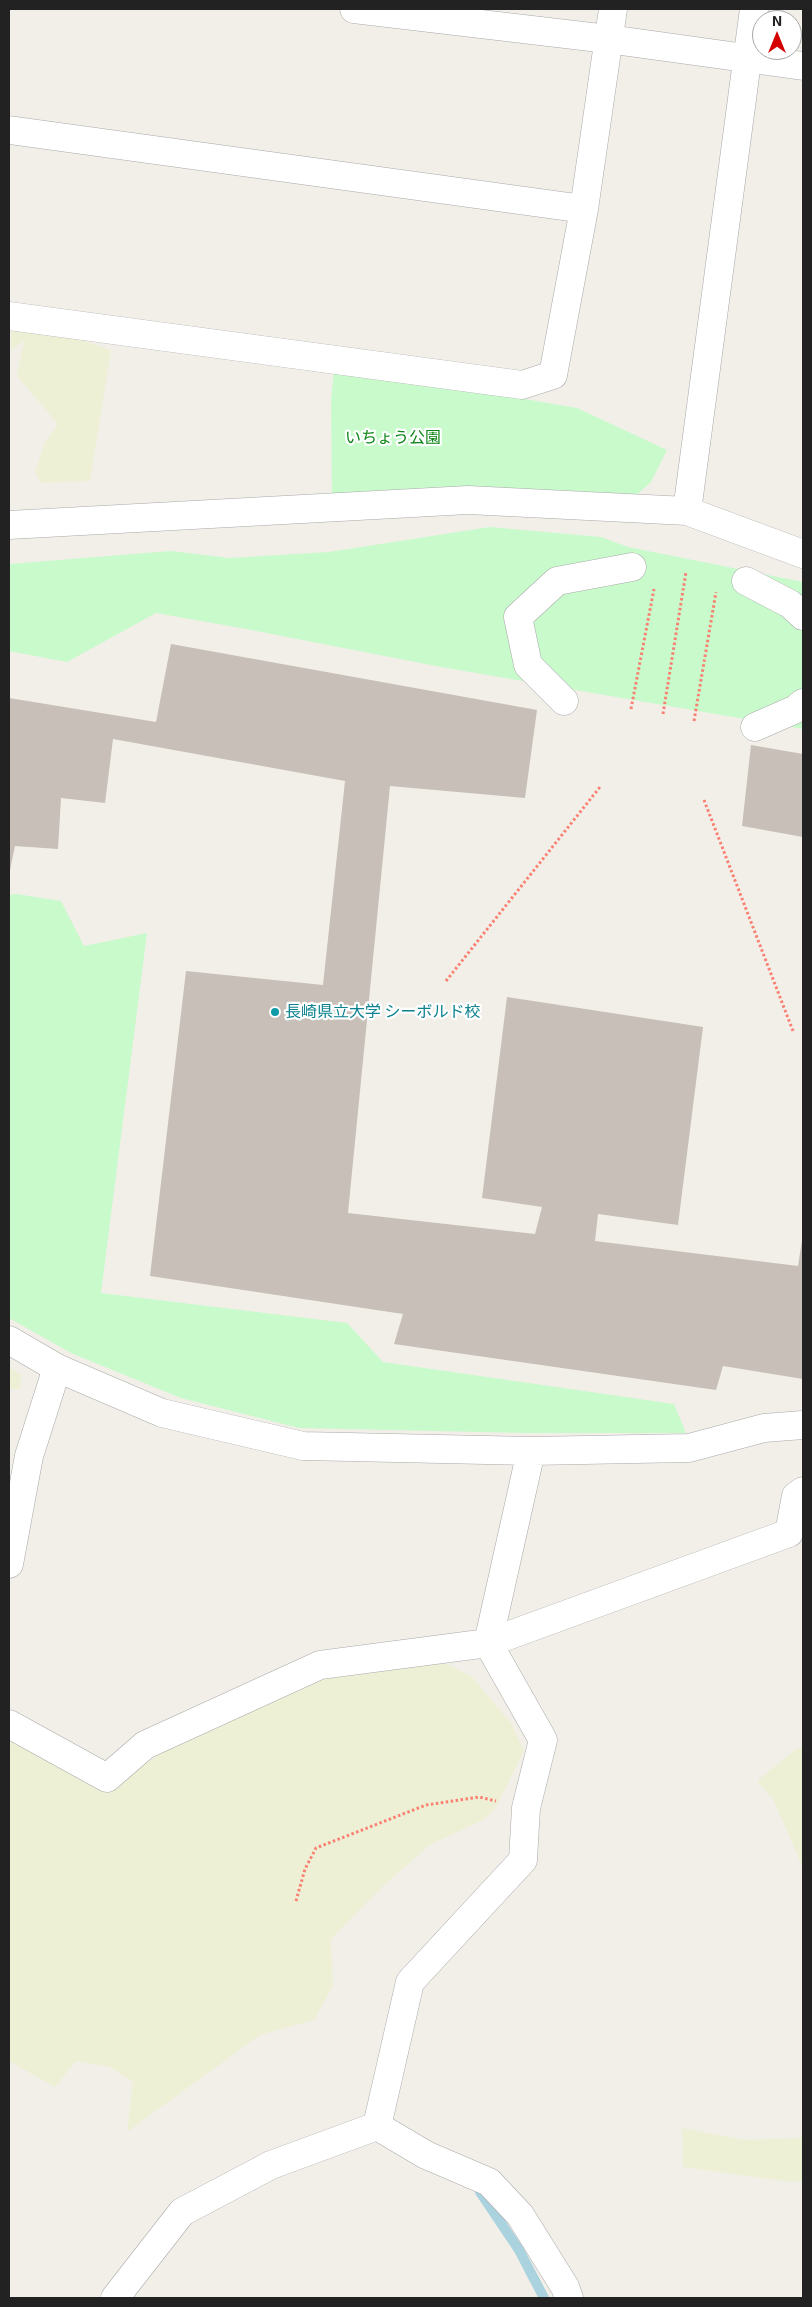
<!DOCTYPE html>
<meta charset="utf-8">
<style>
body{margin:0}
#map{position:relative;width:812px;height:2307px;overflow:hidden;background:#f2efe9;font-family:"Exo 2",sans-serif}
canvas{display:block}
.frame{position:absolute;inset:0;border:10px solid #222;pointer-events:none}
.north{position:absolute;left:752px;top:10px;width:50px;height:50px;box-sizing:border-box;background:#fff;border:1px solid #a7a7a7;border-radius:50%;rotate:0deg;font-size:14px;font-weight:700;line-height:20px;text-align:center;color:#222}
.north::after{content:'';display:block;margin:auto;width:18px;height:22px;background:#d40000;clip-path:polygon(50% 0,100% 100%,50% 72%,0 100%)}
</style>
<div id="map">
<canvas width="812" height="2307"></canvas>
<div class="frame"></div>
<div class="north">N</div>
</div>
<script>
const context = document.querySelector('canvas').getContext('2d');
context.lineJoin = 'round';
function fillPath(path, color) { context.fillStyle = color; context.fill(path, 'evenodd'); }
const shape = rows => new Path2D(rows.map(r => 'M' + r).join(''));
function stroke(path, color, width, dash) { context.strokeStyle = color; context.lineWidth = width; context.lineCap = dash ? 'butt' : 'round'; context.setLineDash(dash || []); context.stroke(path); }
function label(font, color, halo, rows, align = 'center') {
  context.font = font + ' "Exo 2","Noto Sans JP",sans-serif'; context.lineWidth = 4.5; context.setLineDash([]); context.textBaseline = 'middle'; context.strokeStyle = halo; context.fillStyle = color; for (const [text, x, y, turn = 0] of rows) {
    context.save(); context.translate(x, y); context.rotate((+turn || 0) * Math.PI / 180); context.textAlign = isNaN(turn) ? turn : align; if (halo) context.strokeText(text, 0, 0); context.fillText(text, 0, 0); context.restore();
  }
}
const farmland = shape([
 [11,328,81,340,111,350,90,481,41,483,35,472,45,442,58,424,17,376,24,340,11,351],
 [9,1367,21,1375,20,1390,9,1388],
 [447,1664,472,1677,511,1723,524,1751,496,1807,485,1819,430,1845,382,1887,331,1939,333,1986,314,2020,260,2035,127,2132,133,2082,110,2067,76,2061,55,2087,9,2061,9,1738,108,1793,128,1774,175,1745,329,1677,374,1668],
 [803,1747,803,1868,773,1799,757,1781,796,1749],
 [682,2128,744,2140,798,2138,803,2136,803,2181,791,2182,683,2167]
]);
const park = shape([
 [334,370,368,372,577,408,667,450,651,482,632,499,332,497,331,400],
 [490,527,601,537,628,547,803,582,803,729,441,667,241,628,156,613,67,662,9,651,9,564,171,551,229,558,329,552],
 [16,894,61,901,84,946,147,933,101,1293,347,1323,383,1362,674,1404,686,1433,525,1433,299,1428,181,1398,71,1353,9,1318,9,895]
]);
const stream = shape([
 [480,2192,519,2250,544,2298]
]);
const building = shape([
 [171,644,537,710,525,798,390,786,348,1213,535,1234,542,1207,482,1198,507,997,703,1027,678,1225,598,1214,595,1241,798,1266,803,1234,803,1379,723,1366,716,1390,394,1344,403,1314,150,1276,186,971,323,985,345,781,113,739,105,803,61,798,58,849,15,846,9,875,9,698,156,722],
 [751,745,803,754,803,837,742,826]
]);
const path = shape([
 [631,709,654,589],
 [663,714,686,572],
 [694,721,716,592],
 [704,800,793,1031],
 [446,981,600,787],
 [296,1901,305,1869,316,1848,426,1805,479,1797,496,1801]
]);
const minor = shape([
 [354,9,608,39,803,66],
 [9,130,584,209],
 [9,316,522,385,553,375,584,209,613,9],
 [687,511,754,9],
 [9,525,468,500,687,511,803,554],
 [746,581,790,604,803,616],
 [564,701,528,665,518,617,557,581,632,567],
 [755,727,796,709,803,703],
 [9,1340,57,1368,162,1413,303,1446,531,1451,689,1448,764,1428,803,1425],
 [531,1451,488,1643,543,1740,526,1808,523,1860,410,1982,377,2126,426,2155,489,2182,520,2215,565,2287,569,2298],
 [9,1564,29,1456,57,1368],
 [9,1724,107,1778,145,1745,320,1665,488,1643,789,1533,796,1496,803,1491],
 [115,2298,182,2212,271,2165,377,2126]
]);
const markers = [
 [275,1012,5,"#0f9aa8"]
];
const parkNames = [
 ["いちょう公園",393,438]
];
const cultureNames = [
 ["長崎県立大学 シーボルド校",285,1012]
];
fillPath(farmland, '#eef0d5');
fillPath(park, '#c8facc');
stroke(stream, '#aad3df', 10);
fillPath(building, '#c7bfb8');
stroke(minor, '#a9a9a9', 29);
stroke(path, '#fa8072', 3, [2.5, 2.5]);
stroke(minor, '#fff', 28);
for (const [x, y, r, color] of markers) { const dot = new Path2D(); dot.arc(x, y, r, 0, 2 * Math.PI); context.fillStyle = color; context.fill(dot); stroke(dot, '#fff', 2); }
label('16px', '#0c8416', '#fff', parkNames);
label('16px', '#0d838f', '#fff', cultureNames, 'left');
</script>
